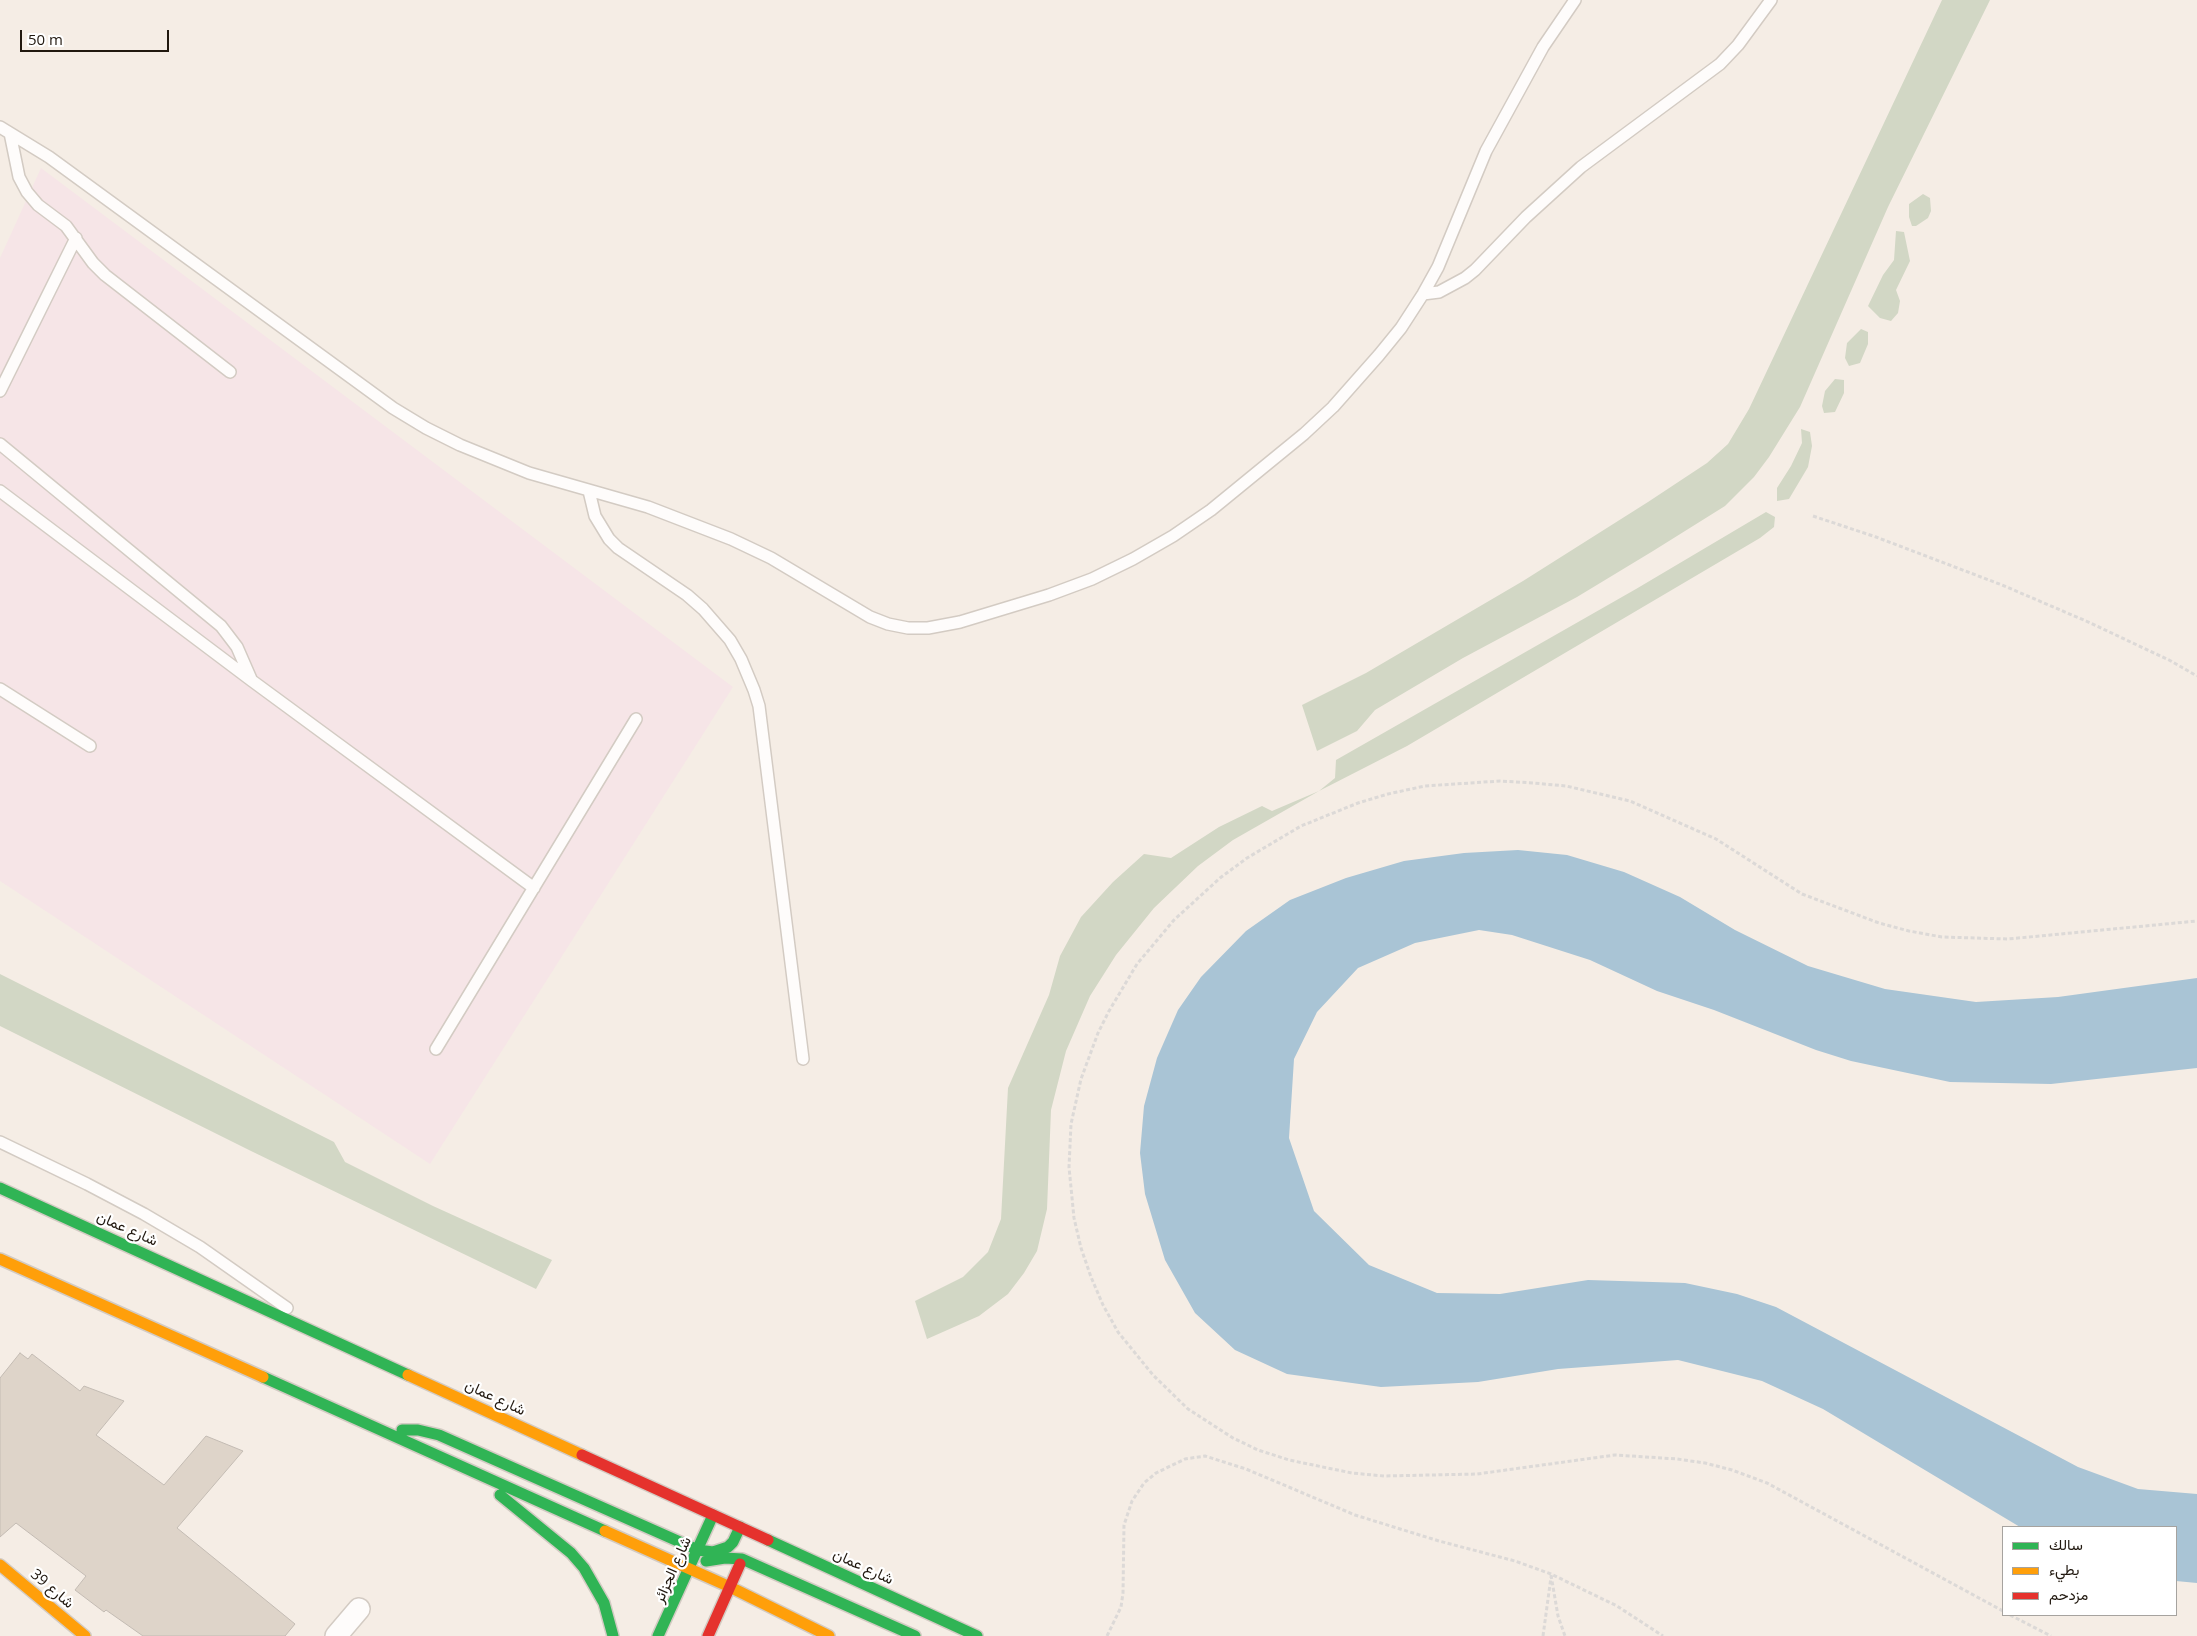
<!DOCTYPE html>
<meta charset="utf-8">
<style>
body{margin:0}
#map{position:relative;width:2197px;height:1636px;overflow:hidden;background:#f5ede5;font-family:"Open Sans",Vazirmatn,sans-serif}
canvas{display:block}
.legend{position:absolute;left:2002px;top:1526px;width:175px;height:90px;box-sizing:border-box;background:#fff;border:1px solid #a6a39f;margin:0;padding:6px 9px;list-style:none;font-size:15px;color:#21180f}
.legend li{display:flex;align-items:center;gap:10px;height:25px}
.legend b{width:25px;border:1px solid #a6a39f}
.scale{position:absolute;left:20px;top:30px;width:149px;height:22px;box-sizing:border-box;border:2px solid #21180f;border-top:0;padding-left:6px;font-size:15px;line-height:18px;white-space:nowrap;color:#21180f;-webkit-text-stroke:4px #fff;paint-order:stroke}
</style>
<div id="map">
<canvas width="2197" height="1636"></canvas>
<ul class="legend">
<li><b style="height:6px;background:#30b455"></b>سالك</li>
<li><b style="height:6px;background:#ff9f0a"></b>بطيء</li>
<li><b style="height:6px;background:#e5322d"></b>مزدحم</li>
</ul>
<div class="scale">50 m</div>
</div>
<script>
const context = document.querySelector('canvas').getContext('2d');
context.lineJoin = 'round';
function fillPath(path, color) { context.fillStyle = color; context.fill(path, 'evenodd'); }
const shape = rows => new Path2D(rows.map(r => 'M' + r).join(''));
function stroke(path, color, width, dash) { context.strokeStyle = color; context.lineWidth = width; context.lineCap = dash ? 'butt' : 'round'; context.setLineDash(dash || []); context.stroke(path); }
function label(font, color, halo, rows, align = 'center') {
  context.font = font + ' "Open Sans",Vazirmatn,sans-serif'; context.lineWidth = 4.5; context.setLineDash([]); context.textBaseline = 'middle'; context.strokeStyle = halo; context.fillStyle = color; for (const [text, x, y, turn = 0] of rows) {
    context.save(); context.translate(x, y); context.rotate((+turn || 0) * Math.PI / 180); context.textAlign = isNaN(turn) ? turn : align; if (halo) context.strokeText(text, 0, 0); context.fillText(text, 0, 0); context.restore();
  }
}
const industrial = shape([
 [41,168,733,687,430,1164,0,881,0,258]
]);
const green = shape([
 [1942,0,1990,0,1888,207,1800,407,1769,457,1754,477,1725,506,1653,551,1577,597,1463,658,1375,710,1357,731,1317,751,1302,705,1366,673,1523,581,1648,502,1707,463,1728,444,1749,409],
 [1923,194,1930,198,1931,211,1928,218,1916,226,1912,226,1909,217,1909,204],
 [1896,231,1904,232,1910,261,1896,290,1900,301,1898,313,1891,321,1880,318,1868,306,1883,275,1894,260],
 [1861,329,1868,332,1868,344,1860,363,1849,366,1845,358,1847,343],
 [1835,379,1844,380,1844,393,1835,412,1824,413,1822,406,1825,391],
 [1801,429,1810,432,1812,446,1808,467,1789,499,1777,501,1777,488,1791,466,1802,443],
 [1766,512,1775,517,1774,527,1760,538,1407,746,1319,791,1233,840,1198,866,1154,908,1116,955,1090,996,1066,1051,1051,1110,1047,1209,1037,1251,1024,1273,1008,1294,979,1316,927,1339,915,1301,963,1277,988,1252,1001,1219,1008,1088,1049,995,1060,956,1081,917,1113,882,1144,854,1171,858,1219,827,1262,806,1272,811,1319,791,1335,778,1336,760,1636,589],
 [0,974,334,1142,345,1162,433,1206,552,1260,536,1289,251,1151,0,1026]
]);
const water = shape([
 [1518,850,1567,855,1624,872,1680,897,1735,930,1808,966,1885,989,1976,1002,2058,997,2197,978,2197,1068,2051,1084,1950,1082,1851,1061,1816,1050,1714,1010,1657,991,1590,960,1512,935,1479,930,1415,943,1358,968,1317,1012,1294,1059,1289,1138,1314,1211,1369,1265,1437,1293,1500,1294,1588,1280,1685,1283,1737,1294,1776,1307,2078,1467,2138,1489,2197,1494,2197,1583,2176,1581,2176,1527,2020,1527,1823,1409,1762,1381,1678,1360,1558,1369,1478,1382,1381,1387,1287,1374,1235,1350,1195,1313,1165,1260,1145,1194,1140,1153,1144,1106,1157,1058,1178,1010,1201,977,1246,931,1290,900,1346,878,1404,861,1464,853]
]);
const building = shape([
 [20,1353,28,1359,32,1354,80,1391,84,1386,124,1401,96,1435,164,1485,206,1436,243,1451,177,1528,295,1624,285,1636,143,1636,106,1610,104,1612,75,1590,86,1576,16,1523,0,1537,0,1378,20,1353]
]);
const path = shape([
 [1813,516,1876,537,2002,585,2086,621,2169,660,2197,676],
 [1551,1575,1558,1616,1565,1636],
 [2003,1611,1767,1483,1732,1470,1705,1463,1677,1459,1615,1455,1477,1474,1384,1476,1352,1473,1289,1460,1258,1450,1233,1438,1188,1409,1153,1375,1118,1332,1103,1305,1091,1277,1081,1248,1074,1218,1069,1167,1071,1124,1081,1079,1098,1033,1109,1011,1137,964,1174,920,1220,878,1247,858,1301,826,1358,803,1388,794,1425,786,1500,781,1533,783,1566,786,1630,801,1716,839,1802,894,1879,923,1909,931,1942,937,2008,939,2197,921],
 [2010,1615,2051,1636],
 [1107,1636,1121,1607,1123,1593,1124,1525,1132,1501,1144,1483,1156,1473,1185,1459,1205,1456,1246,1469,1355,1515,1439,1541,1515,1561,1551,1574,1617,1606,1663,1636],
 [1543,1636,1551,1577]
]);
const lane = shape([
 [0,127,49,157,393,408,426,428,460,445,529,473,648,507,731,539,771,558,870,617,888,624,908,628,928,628,960,622,1049,595,1092,579,1133,559,1173,536,1211,510,1304,434,1333,407,1379,355,1401,328,1423,294,1438,267,1486,151,1543,47,1575,0],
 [10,133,19,177,27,192,38,205,66,226,93,263,105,275,230,372],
 [1423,294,1439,292,1465,278,1475,270,1526,217,1581,167,1720,64,1738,45,1771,0],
 [0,391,76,238],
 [0,444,221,626,237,647,251,679],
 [0,491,251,680,534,888],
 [589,491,595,516,609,539,618,548,687,595,703,609,730,640,741,659,754,690,759,706,803,1059],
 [0,689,90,746],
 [436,1049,636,719],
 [0,1142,87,1184,144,1214,200,1247,287,1308]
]);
const street = shape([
 [336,1636,359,1609]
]);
const fast = shape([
 [0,1188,408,1375],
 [263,1377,605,1531],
 [402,1430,418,1430,439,1435,698,1550,713,1552,728,1547,733,1542,740,1527],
 [500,1495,571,1553,584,1568,604,1603,613,1636],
 [768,1540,977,1636],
 [706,1561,725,1558,742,1559,915,1636],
 [658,1636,713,1515]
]);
const slow = shape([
 [0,1259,263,1377],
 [408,1375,582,1455],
 [605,1531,730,1587,829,1636],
 [0,1565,85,1636]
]);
const jam = shape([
 [582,1455,768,1540],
 [708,1636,740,1564]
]);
const streetNames = [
 ["شارع عمان",127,1229,24],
 ["شارع عمان",495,1398,25],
 ["شارع عمان",863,1567,25],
 ["شارع الجزائر",673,1570,-66],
 ["شارع 39",52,1589,40]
];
fillPath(industrial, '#f6e5e7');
fillPath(green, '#d2d7c5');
fillPath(water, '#a9c4d5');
fillPath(building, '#ded4c9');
stroke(building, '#c3bbb3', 1);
stroke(lane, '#d3cbc3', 14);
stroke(street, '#d3cbc3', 24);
stroke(fast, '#d3cbc3', 14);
stroke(slow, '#d3cbc3', 14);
stroke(jam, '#d3cbc3', 14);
stroke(path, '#dcd9d7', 3, [4, 2.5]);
stroke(lane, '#fefcfb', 11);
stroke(street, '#fefcfb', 21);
stroke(fast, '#30b455', 11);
stroke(slow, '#ff9f0a', 11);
stroke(jam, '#e5322d', 11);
label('15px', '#21180f', '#fff', streetNames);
</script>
